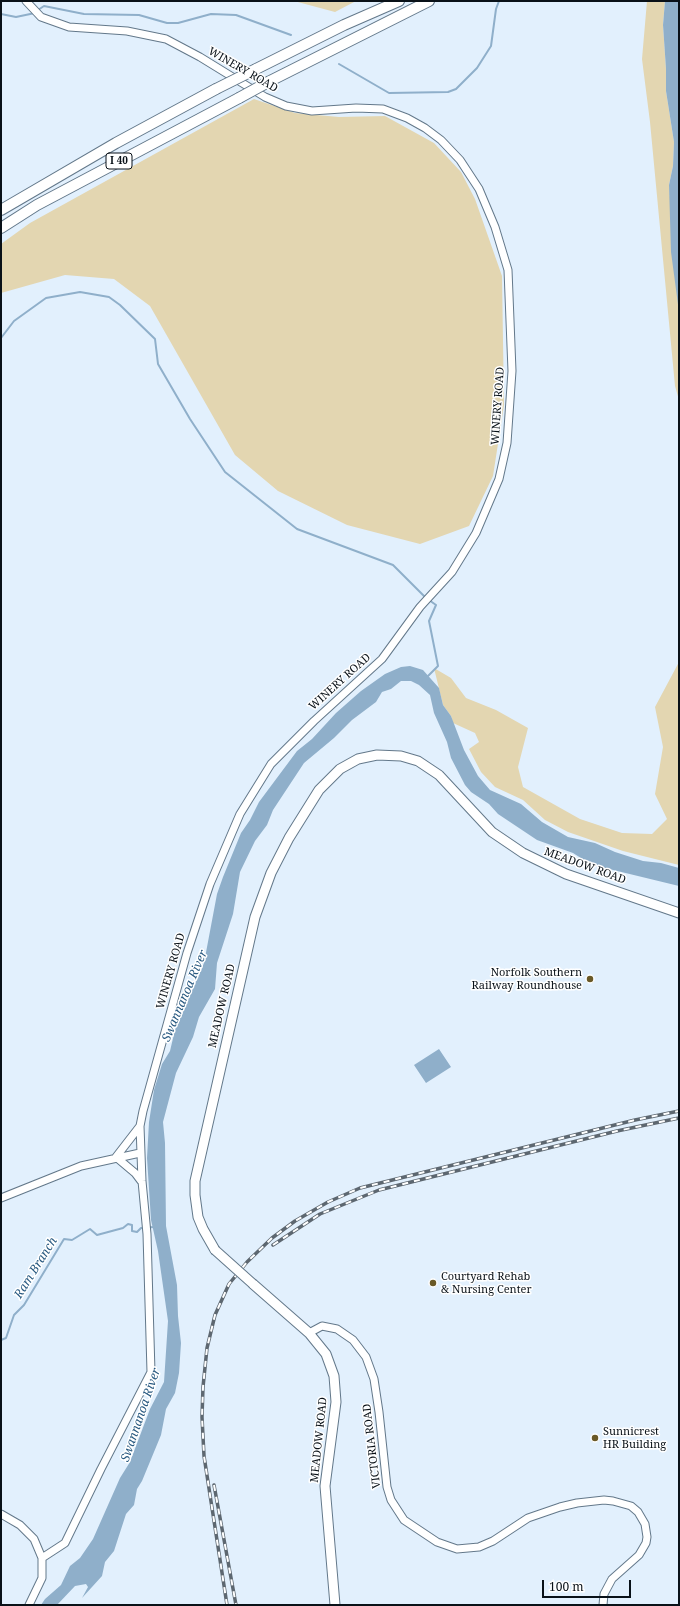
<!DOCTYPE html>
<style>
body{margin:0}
#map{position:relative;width:680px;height:1606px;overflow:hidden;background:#e2f0fd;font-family:"Noto Serif",serif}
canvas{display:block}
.frame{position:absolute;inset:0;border:2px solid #091118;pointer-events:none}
.scale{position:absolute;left:542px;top:1580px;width:89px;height:18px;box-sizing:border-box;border:2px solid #091118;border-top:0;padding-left:5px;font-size:12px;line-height:14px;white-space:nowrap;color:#091118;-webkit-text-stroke:3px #fff;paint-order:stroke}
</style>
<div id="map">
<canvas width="680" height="1606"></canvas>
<div class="frame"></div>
<div class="scale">100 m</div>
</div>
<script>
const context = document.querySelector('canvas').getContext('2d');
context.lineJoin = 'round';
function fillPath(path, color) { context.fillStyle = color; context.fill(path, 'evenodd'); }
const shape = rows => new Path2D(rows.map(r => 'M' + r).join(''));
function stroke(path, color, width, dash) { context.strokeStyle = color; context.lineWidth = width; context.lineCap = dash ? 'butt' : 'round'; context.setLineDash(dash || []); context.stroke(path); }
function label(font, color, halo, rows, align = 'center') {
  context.font = font + ' "Noto Serif",serif'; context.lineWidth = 3; context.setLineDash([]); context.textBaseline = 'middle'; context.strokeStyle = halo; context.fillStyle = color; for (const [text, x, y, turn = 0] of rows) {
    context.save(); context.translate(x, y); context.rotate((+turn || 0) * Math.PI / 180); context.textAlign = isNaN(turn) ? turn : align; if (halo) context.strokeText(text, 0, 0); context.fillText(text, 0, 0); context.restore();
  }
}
const green = shape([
 [294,1,356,1,335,12],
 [647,1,665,1,663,25,666,69,666,91,674,142,673,166,669,185,679,312,679,400,675,386,650,122,642,59],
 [254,99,295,113,339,117,385,116,434,143,461,172,475,199,502,276,504,405,493,476,469,526,420,544,347,525,278,491,235,455,150,306,114,279,65,275,1,293,1,244,30,223],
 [679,662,679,865,623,851,568,832,545,820,523,800,495,787,481,772,469,749,479,742,475,733,453,723,451,716,443,705,434,668,451,678,466,698,496,710,528,728,518,767,523,787,580,819,622,833,652,834,667,819,655,794,663,747,655,707]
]);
const water = shape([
 [665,1,679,1,679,312,671,252,669,185,673,166,674,142,666,91,666,69,663,25],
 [410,666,423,670,439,688,443,705,451,716,464,750,478,776,490,790,521,804,542,822,568,837,595,843,615,852,643,861,661,863,679,868,679,886,605,868,584,860,573,853,537,840,498,814,489,804,471,792,465,785,451,758,447,742,434,713,430,695,419,685,411,681,401,681,391,689,382,692,376,702,352,720,334,738,304,763,273,810,267,825,255,841,240,872,233,914,217,963,215,989,199,1017,193,1037,176,1073,163,1122,165,1143,166,1226,177,1285,178,1316,181,1343,179,1373,175,1393,166,1409,161,1435,142,1481,137,1489,134,1505,126,1514,114,1551,105,1562,102,1576,82,1598,88,1587,86,1584,75,1586,57,1605,41,1605,45,1599,61,1585,70,1566,80,1558,93,1539,120,1478,130,1462,150,1409,164,1382,168,1321,158,1251,151,1220,147,1158,149,1122,154,1090,162,1064,170,1051,175,1030,204,963,217,894,223,877,241,833,250,820,259,802,297,751,312,739,336,713,361,691,385,674,401,667],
 [439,1049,451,1067,426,1083,414,1065]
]);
const stream = shape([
 [38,10,44,6,84,14,139,15,167,23,178,23,211,14,236,15,291,35],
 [1,14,16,17,35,13],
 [339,64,389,93,448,92,456,89,477,68,491,46,496,9,499,1],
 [1,338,14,321,46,298,80,292,109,297,120,305,155,339,158,364,190,419,225,472,297,529,393,565,425,597],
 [427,677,438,666,429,621,436,605,429,600],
 [1,1340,6,1338,14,1315,24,1305,64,1239,72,1240,90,1229,97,1235,123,1228,128,1224,132,1225,132,1231,137,1232,141,1228,154,1227]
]);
const minor = shape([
 [26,1,41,17,69,27,127,31,166,39,200,57,265,97,286,106,312,111,356,108,383,109,407,118,425,128,441,140,460,160,479,189,495,227,508,270,512,371,507,443,499,479,476,533,452,572,420,607,382,659,314,721,271,764,240,814,210,884,187,953,143,1111,140,1126,142,1181,147,1234,151,1372,101,1469,65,1543,42,1558],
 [140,1126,116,1157,135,1173,141,1181],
 [1,1198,81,1166,140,1153],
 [309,1333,322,1326,337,1329,353,1340,366,1357,374,1379,379,1412,387,1487,391,1500,404,1520,437,1542,457,1549,479,1547,493,1541,528,1518,560,1507,577,1503,604,1500,613,1501,631,1506,638,1512,645,1524,647,1537,646,1543,639,1555,612,1579,604,1594,603,1605],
 [1,1514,20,1525,34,1539,42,1558,42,1578,29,1605]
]);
const major = shape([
 [215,1250,203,1229,198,1217,195,1195,195,1181,255,917,271,873,289,838,319,790,340,769,358,759,377,755,401,756,418,761,439,775,492,832,523,853,566,874,679,913],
 [253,1284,309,1333,326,1354,334,1376,336,1402,325,1486,335,1605]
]);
const highway = shape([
 [256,69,344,25,399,1],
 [270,81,429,1],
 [1,210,116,143,216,89],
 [1,228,37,205,239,98]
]);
const rail = shape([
 [273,1245,320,1214,379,1190,617,1131,679,1118],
 [214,1485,236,1605],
 [227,1605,204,1456,202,1417,203,1387,207,1348,215,1315,229,1284,247,1262,272,1238,295,1221,328,1202,360,1188,635,1120,679,1111]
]);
const majorBridge = shape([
 [215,1250,253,1284]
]);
const highwayBridge = shape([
 [216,89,256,69],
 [239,98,270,81]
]);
const markers = [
 [590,979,4,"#695927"],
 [433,1283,4,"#695927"],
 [595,1438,4,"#695927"]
];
const shields = [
 [119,161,26]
];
const shieldNames = [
 ["I 40",119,161]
];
const streetNames = [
 ["WINERY ROAD",243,70,30],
 ["WINERY ROAD",498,406,-86],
 ["WINERY ROAD",340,682,-42],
 ["MEADOW ROAD",585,866,20],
 ["WINERY ROAD",171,971,-74],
 ["MEADOW ROAD",222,1006,-77],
 ["MEADOW ROAD",319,1440,-84],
 ["VICTORIA ROAD",372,1446,-97]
];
const poiNames = [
 ["Norfolk Southern",582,973,"right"],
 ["Railway Roundhouse",582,986,"right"],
 ["Courtyard Rehab",441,1277],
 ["& Nursing Center",441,1290],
 ["Sunnicrest",603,1432],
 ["HR Building",603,1445]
];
const waterNames = [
 ["Swannanoa River",185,996,-67],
 ["Ram Branch",36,1268,-58],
 ["Swannanoa River",141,1415,-71]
];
fillPath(green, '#e3d6b1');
fillPath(water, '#8fafca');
stroke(stream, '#8fafca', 2);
stroke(minor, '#63788a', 9);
stroke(major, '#63788a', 11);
stroke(highway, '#63788a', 12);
stroke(minor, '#fff', 7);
stroke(major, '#fff', 9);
stroke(highway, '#fff', 10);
stroke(rail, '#5d6770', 3.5);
stroke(rail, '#fff', 2, [6]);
stroke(majorBridge, '#63788a', 11, []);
stroke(highwayBridge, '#63788a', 12, []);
stroke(majorBridge, '#fff', 9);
stroke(highwayBridge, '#fff', 10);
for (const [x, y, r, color] of markers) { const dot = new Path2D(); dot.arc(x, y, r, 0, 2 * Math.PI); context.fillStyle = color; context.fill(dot); stroke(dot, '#fff', 1.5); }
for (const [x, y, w] of shields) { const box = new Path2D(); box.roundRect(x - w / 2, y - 8, w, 16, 3); context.fillStyle = '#fff'; context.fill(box); stroke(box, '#091118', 1); }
label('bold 10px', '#091118', null, shieldNames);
label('11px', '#091118', '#fff', streetNames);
label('11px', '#091118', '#fff', poiNames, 'left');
label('italic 12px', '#285980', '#fff', waterNames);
</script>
